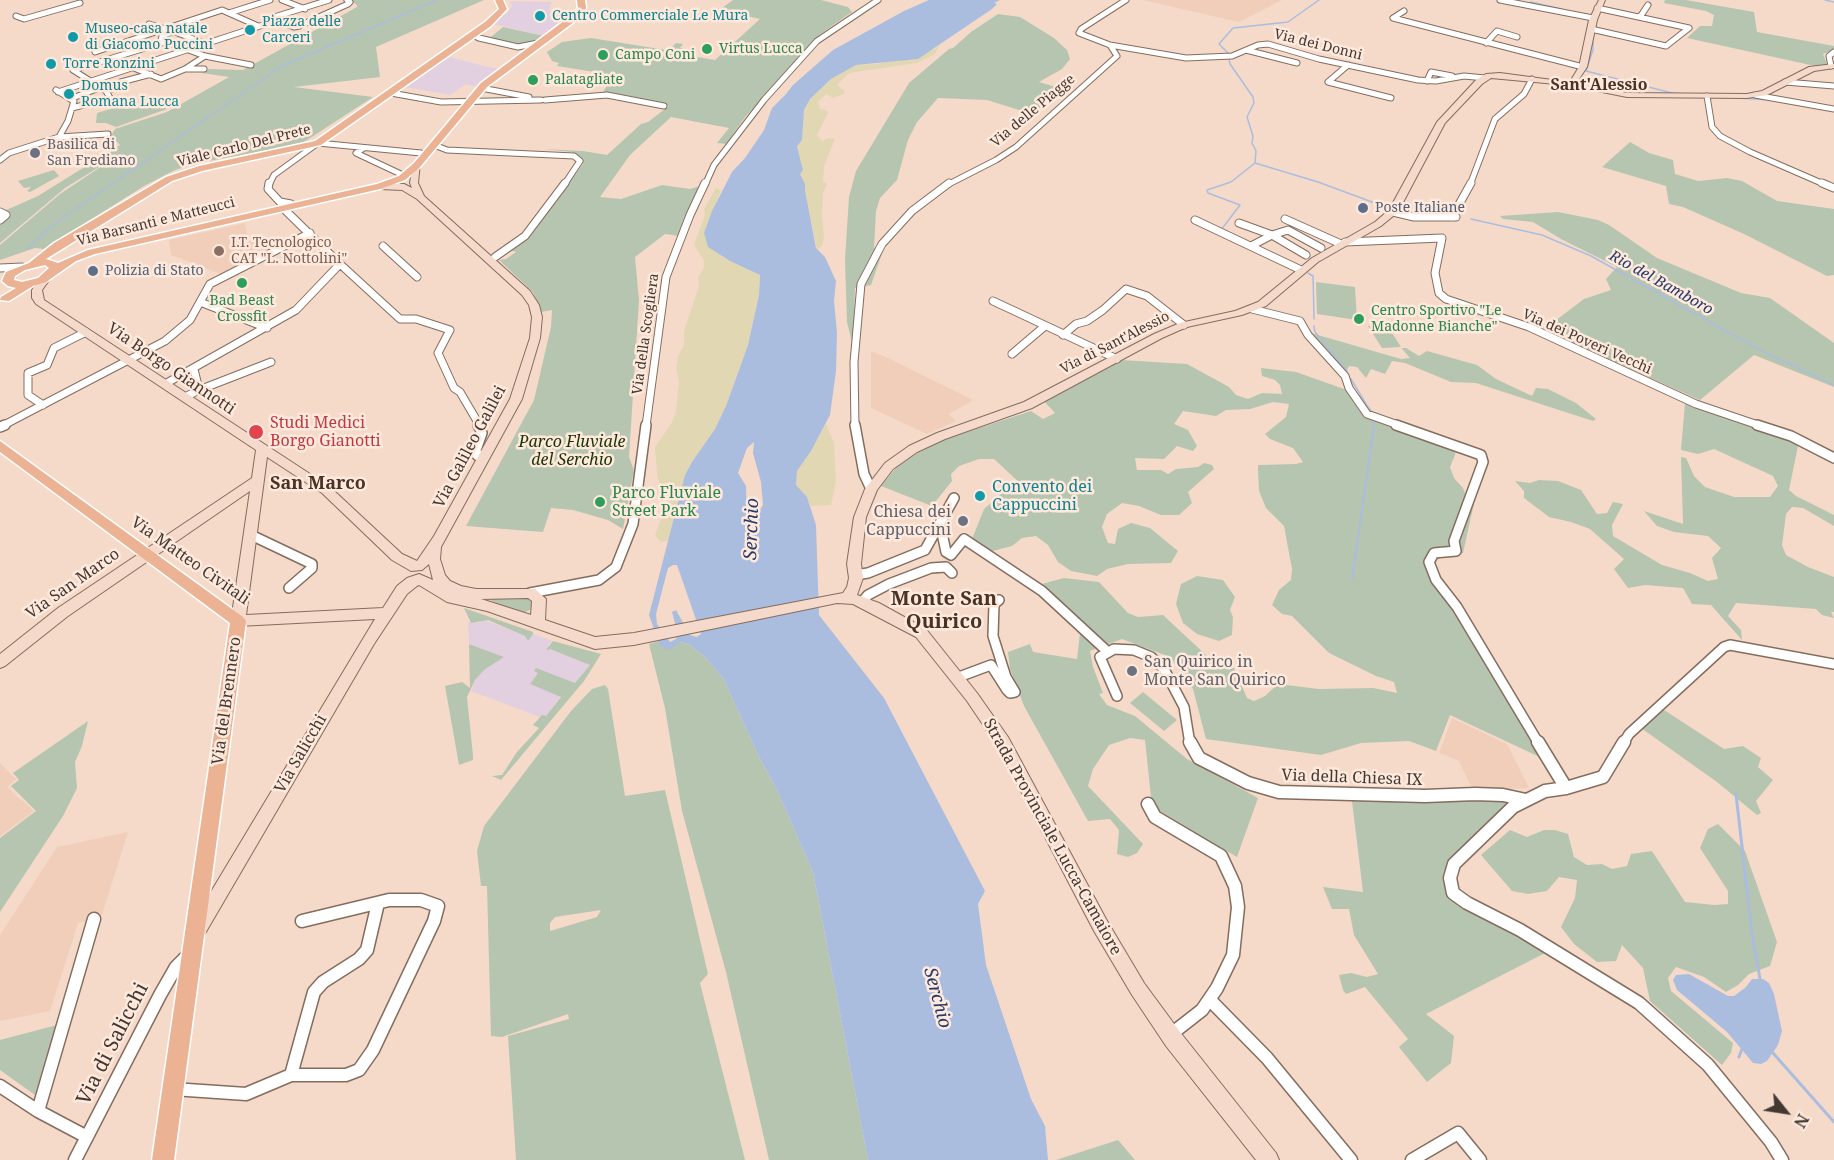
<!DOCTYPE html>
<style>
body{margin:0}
#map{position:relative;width:1834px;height:1160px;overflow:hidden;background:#f5daca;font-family:"Noto Serif",serif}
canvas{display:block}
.north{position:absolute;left:1756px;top:1082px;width:60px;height:60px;-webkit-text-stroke:4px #fee9dc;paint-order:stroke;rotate:120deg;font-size:16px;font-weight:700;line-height:24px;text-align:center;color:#433932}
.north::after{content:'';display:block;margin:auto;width:21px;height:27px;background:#433932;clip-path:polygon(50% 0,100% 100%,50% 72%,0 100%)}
</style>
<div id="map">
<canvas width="1834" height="1160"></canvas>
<div class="north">N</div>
</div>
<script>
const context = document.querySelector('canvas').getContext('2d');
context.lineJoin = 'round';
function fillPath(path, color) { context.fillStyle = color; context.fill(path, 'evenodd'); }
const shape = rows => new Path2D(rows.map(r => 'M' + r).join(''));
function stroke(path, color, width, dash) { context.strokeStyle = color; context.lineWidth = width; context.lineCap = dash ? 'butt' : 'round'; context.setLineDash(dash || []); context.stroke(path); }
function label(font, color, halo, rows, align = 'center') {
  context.font = font + ' "Noto Serif",serif'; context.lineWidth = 5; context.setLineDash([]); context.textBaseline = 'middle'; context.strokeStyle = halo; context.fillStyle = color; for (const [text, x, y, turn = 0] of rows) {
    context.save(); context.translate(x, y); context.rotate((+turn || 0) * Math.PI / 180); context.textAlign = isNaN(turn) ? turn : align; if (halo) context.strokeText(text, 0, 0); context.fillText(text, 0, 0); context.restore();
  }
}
const commercial = shape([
 [510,1,552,2,549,10,554,12,549,15,569,19,544,36,493,24,508,12,512,6],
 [446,56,492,68,499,68,478,87,466,84,450,95,405,87],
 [484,620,526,636,528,641,533,634,553,641,548,645,550,649,591,664,575,683,538,673,530,684,561,696,546,716,540,717,471,691,475,680,484,670,504,657,469,644,468,622,478,623]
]);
const built = shape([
 [1142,0,1282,0,1239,22],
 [245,223,248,239,275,247,221,274,171,255,169,240],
 [871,351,888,358,973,400,949,414,956,421,927,434,871,408],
 [1452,718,1507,744,1529,788,1482,790,1470,785,1459,761,1439,753],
 [0,763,16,779,7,787,34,811,0,836],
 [128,832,101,918,78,923,50,1011,0,1021,0,935,57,847]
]);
const green = shape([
 [350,0,484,0,376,47,380,77,294,87,373,97,301,144,198,163,175,170,144,186,44,249,35,248,0,260,0,245,60,194,117,156,65,188,0,243,0,222,10,214,4,211,38,196,120,145,111,136,115,129,167,112,229,77,202,73,209,69,243,70,357,7,357,5],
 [733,0,821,0,848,7,852,12,819,35,802,56,745,117,726,144,717,143,729,128,671,117,630,155,600,197,621,199,662,185,690,189,700,186,679,236,665,234,635,257,639,300,629,457,634,470,623,529,608,520,573,510,551,508,543,532,466,526,534,400,551,327,552,310,541,312,533,292,499,260,506,259,516,252,509,250,531,234,583,164,582,158,572,152,543,149,583,151,607,155,641,124,648,122,669,106,602,94,613,75,557,66,559,63,552,61,547,52,562,42,591,38,666,50,663,52,656,51,658,57,662,57,676,43,683,44,680,48,687,49,677,50,673,53,715,60,760,19,719,10],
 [1665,0,1686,0,1754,12,1757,32,1834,46,1834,50,1823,54,1827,64,1815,66,1687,38,1700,26,1712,26,1714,15,1706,11,1664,3],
 [998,14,1020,17,1054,38,1067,50,1070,59,1062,69,1039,82,1073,92,1058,91,1058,96,1051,95,1050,102,1032,114,987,100,938,98,917,122,908,140,897,180,880,198,876,211,874,248,884,248,871,285,855,288,853,346,847,322,845,259,849,197,856,171,909,83,949,49,953,48,971,32],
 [503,27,544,36,533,43,520,45,478,35,491,37],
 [147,101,167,109,116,127,106,123,96,123,97,113,121,106,127,109],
 [1630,142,1649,153,1673,160,1675,174,1698,181,1727,178,1742,181,1777,201,1834,209,1834,275,1827,276,1744,234,1683,207,1669,204,1666,186,1602,167],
 [54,170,59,176,30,192,27,191,31,187,24,188,18,181],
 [1558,212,1598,220,1609,225,1657,258,1741,293,1770,298,1834,343,1834,387,1754,355,1700,400,1543,330,1584,299,1611,290,1606,279,1617,267,1561,239,1533,222,1503,219,1500,216],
 [1316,282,1355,287,1357,320,1317,314],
 [1387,325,1401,347,1382,348,1368,326],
 [1311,333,1401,359,1410,358,1403,350,1402,348,1406,348,1419,356,1427,351,1477,365,1496,379,1532,396,1536,388,1548,389,1576,403,1596,419,1593,421,1476,383,1451,382,1405,363,1392,361,1385,374,1371,369,1366,378,1357,367,1349,366,1347,370,1341,366],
 [1121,360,1187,364,1229,387,1236,395,1248,399,1262,393,1282,394,1280,385,1275,380,1262,376,1261,368,1296,372,1358,394,1374,413,1456,443,1455,455,1450,467,1454,478,1463,488,1466,496,1475,499,1463,553,1441,557,1433,563,1437,575,1548,761,1450,715,1436,751,1409,741,1361,743,1321,755,1206,739,1193,689,1170,657,1122,639,1090,651,1093,667,1103,693,1099,694,1107,705,1135,716,1187,759,1258,798,1237,857,1152,806,1145,740,1130,738,1109,745,1093,769,1088,786,1143,844,1137,853,1128,857,1117,854,1119,830,1110,819,1088,821,1024,706,1010,669,1008,652,1030,644,1033,652,1077,659,1080,633,1038,585,1064,578,1099,582,1128,613,1138,617,1163,615,1206,655,1234,668,1247,698,1254,701,1265,696,1278,684,1319,689,1373,688,1397,693,1394,682,1376,676,1329,653,1292,616,1282,614,1272,605,1279,590,1291,580,1292,569,1284,526,1266,508,1259,491,1258,470,1258,465,1296,464,1303,462,1293,448,1270,439,1265,434,1286,417,1289,404,1273,402,1250,409,1226,410,1216,416,1183,411,1174,424,1188,430,1197,446,1193,451,1177,446,1164,459,1135,458,1137,470,1161,470,1168,474,1176,469,1198,467,1204,463,1212,465,1214,469,1188,492,1192,503,1179,515,1161,515,1139,506,1122,503,1107,514,1102,527,1108,543,1115,544,1118,529,1131,523,1150,528,1178,551,1171,563,1128,564,1107,569,1097,576,1071,571,1058,562,1048,545,1036,536,1022,538,1012,546,989,552,972,539,984,509,1001,494,1022,485,994,459,979,459,959,466,951,474,952,481,932,506,881,486,901,462,940,441,1031,411,1043,419,1055,413,1042,399],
 [1685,403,1799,441,1789,490,1796,496,1834,515,1834,526,1803,508,1792,507,1786,514,1782,545,1786,555,1808,567,1834,577,1834,612,1831,612,1834,618,1822,615,1816,609,1736,603,1728,616,1741,630,1742,640,1711,605,1692,604,1683,588,1645,585,1628,588,1614,569,1624,559,1590,529,1571,522,1549,517,1524,498,1524,491,1515,481,1530,483,1539,480,1558,481,1581,490,1597,514,1607,513,1613,502,1623,504,1612,525,1613,536,1662,565,1690,573,1708,581,1718,579,1712,558,1721,548,1708,536,1674,532,1657,526,1644,511,1683,524,1681,457,1686,458,1694,476,1705,487,1734,497,1770,497,1778,486,1773,476,1714,449,1698,454,1681,450],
 [1197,576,1223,580,1235,597,1230,610,1233,617,1232,635,1219,641,1197,634,1183,623,1176,604,1181,584],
 [527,597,532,598,533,608,524,613,517,613,488,599],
 [464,608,533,632,533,634,528,641,525,636,488,620,471,623],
 [553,641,601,654,584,681,501,780,492,776,502,775,517,752,539,728,533,725,542,715,546,716,561,697,530,684,538,673,534,671,536,668,575,683,590,665,550,649,546,650],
 [659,641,660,646,681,642,690,645,705,657,723,678,759,757,776,788,813,872,868,1160,769,1160,726,972,682,811,665,708,649,644],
 [469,644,504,657,484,670,475,680,467,697,473,756,473,760,459,765,445,686,462,682,470,688],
 [605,685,608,689,625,796,665,790,708,974,700,983,745,1160,516,1160,508,1036,569,1019,568,1014,502,1037,491,1036,487,886,481,886,477,851,484,826,571,711,592,689],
 [601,910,597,917,550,931,550,923,555,917],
 [1143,692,1177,720,1164,731,1130,703],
 [1661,708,1724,749,1743,746,1761,758,1758,767,1773,780,1756,801,1761,813,1757,815,1717,782,1641,728],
 [88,721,82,746,75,762,77,788,63,816,0,912,0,838,36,811,11,786,19,780,13,773],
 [1443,798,1505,801,1507,806,1450,865,1462,906,1547,952,1426,1014,1454,1036,1451,1063,1427,1082,1399,1047,1408,1039,1365,987,1346,994,1343,990,1339,975,1351,973,1367,977,1378,974,1354,935,1349,909,1332,909,1323,887,1363,892,1352,801],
 [1718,824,1745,851,1777,942,1770,966,1749,974,1738,985,1726,992,1704,977,1676,967,1668,978,1671,991,1733,1043,1731,1053,1722,1065,1650,1001,1643,968,1622,945,1616,961,1597,962,1574,944,1561,927,1575,898,1577,880,1559,877,1547,891,1528,894,1512,891,1481,855,1510,830,1527,837,1544,830,1555,830,1568,834,1574,857,1587,865,1602,864,1612,869,1627,866,1631,854,1652,851,1685,902,1714,905,1728,904,1728,891,1700,848,1708,829],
 [57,1025,35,1095,0,1070,0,1040],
 [1118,1140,1135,1160,1056,1160]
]);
const sand = shape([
 [940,44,935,54,917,63,849,73,837,85,845,91,844,94,833,98,827,94,818,101,820,109,826,110,828,113,817,135,822,141,828,138,835,139,824,166,823,181,827,184,823,193,822,216,824,238,822,246,817,250,805,190,805,184,799,174,802,165,797,146,802,136,804,110,810,99,831,79,856,65,877,64,935,49],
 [716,188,721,190,704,233,723,257,760,275,759,295,748,345,726,406,715,429,692,462,685,475,670,540,661,542,655,535,668,501,668,493,660,486,657,474,655,447,671,424,676,412,679,381,676,369,678,356,684,345,684,331,699,286,698,277,704,268,704,260,694,245,705,215,704,209],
 [826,424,834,443,836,482,831,505,811,506,807,497,796,486,797,471]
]);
const water = shape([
 [929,0,1000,0,994,3,997,4,992,9,918,59,856,65,831,79,810,99,804,110,802,140,797,146,803,170,800,174,805,184,805,190,816,248,825,257,836,281,834,301,837,333,836,371,830,415,811,451,797,471,796,485,807,497,816,525,819,615,884,698,985,891,978,904,986,965,1031,1099,1045,1126,1048,1160,868,1160,813,872,776,788,759,757,723,678,705,657,690,645,681,642,669,650,660,646,649,615,685,475,692,462,715,429,726,406,748,345,759,295,760,275,730,261,708,247,704,233,712,211,732,172,745,158,764,130,772,108,786,94,793,85,833,50,904,11],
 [754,442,753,453,761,482,763,505,757,515,747,520,746,486,738,473,747,448],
 [673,565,677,565,701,634,697,637,690,635,676,610,672,612,677,631,676,639,670,642,657,624,656,614,668,568],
 [1689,974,1728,996,1734,996,1746,987,1752,979,1763,979,1769,983,1774,994,1782,1031,1778,1045,1767,1061,1761,1064,1753,1063,1727,1032,1677,990,1673,980,1676,975]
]);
const streamFar2 = shape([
 [1825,0,1834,2],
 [1527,4,1531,2,1562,9],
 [1593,37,1593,50,1586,71,1676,94],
 [1738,98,1772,100],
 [1255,163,1256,151,1252,143,1253,136,1247,117,1254,103,1253,97,1230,64,1228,53,1219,44,1233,28,1288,22,1319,0],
 [1255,163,1318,182,1391,209],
 [1471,219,1542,235,1591,256,1764,352,1834,385],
 [1221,230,1240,205,1208,193,1207,190,1231,182,1255,163],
 [28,249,50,227,282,66,437,0],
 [1308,273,1313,276,1314,319],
 [1314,326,1315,332,1347,371],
 [1351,379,1372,414],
 [1374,426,1375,418]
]);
const streamFar1 = shape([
 [1352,579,1374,425]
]);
const stream = shape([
 [1736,794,1752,934,1760,979],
 [1773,1053,1834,1122],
 [1739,1057,1742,1049]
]);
const streetFar3 = shape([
 [282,0,305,9],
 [1500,0,1593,18],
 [1404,11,1393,18,1583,67],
 [229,13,270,0],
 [16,16,24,19,80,3],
 [1640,17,1648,5],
 [268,19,329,0],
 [149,24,165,29],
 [167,29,204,43],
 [1591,29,1666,46,1689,28,1597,8],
 [172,32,162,36,161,40,205,56,251,65],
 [476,34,475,36,479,38,518,47,538,43],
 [1486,43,1497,31,1517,37],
 [1110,45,1186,58,1232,56,1258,45,1268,44,1319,59,1418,80,1436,81,1464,76,1485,78],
 [1246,50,1297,63],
 [95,52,222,10,258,26],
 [1348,65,1328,82,1391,98],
 [1831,66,1829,56,1834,52],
 [134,68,161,79,185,69,205,56],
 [185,69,204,69],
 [73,70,165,42],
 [73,70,106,91],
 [1427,81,1431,72,1452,76],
 [1785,82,1834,86],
 [481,88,529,97],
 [56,90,74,101,68,121,59,137],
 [106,91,124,85,121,82,151,74],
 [58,92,269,23,280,22,294,27,299,26,348,4,350,2,347,0],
 [391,93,441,102,541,100],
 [1755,95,1834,109],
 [1707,96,1712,127,1720,136,1750,152,1826,185],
 [70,99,99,88],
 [545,100,607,95,664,106],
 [72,108,110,98,106,91],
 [434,145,447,150,574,156,580,161,564,185],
 [364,148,356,153,405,176],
 [0,160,9,153,59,137,108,134],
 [269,185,274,175,318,143,421,153],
 [705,185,714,165,764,100,817,41,878,0],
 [947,185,996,160,1016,147,1117,56,1110,45,1079,33,1081,29,1126,0],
 [1470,185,1495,119,1524,94,1532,79]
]);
const streetFar2 = shape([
 [269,183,268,189,280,202,291,204],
 [1822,183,1834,188],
 [0,212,6,215,0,220],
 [1393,212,1414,217,1456,217],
 [1452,217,1471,183],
 [1285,219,1341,244],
 [1195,220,1301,270],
 [1239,223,1272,235,1251,246],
 [1345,242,1442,238,1435,273,1439,293,1446,299,1529,327,1696,404,1761,426],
 [383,246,417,277],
 [1306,255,1272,235,1288,230,1321,248],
 [495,257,525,236,565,183],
 [340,264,400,319,416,319,450,330,438,353,454,388,460,392,480,426],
 [0,268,22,267],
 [993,301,1117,359],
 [200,302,267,328],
 [1252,309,1300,321,1308,335,1345,376,1349,388,1367,414,1401,426],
 [1063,335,1076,324,1087,321,1103,310,1126,289,1147,296,1184,325],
 [1012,354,1045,326],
 [165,384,296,310,340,264,282,207],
 [199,390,271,362],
 [185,397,199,390,194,369],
 [43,405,28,395,28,373,47,365,54,348,86,332],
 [2,426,165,341,190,320,210,284,310,233],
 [646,426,666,277,690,215,705,183],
 [855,426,854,362,861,284,882,244,912,211,949,183]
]);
const streetFar1 = shape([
 [478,425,482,433,475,453,478,456,485,455],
 [855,425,864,474,871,489],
 [1396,425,1481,455,1483,462,1454,541,1456,551,1434,553,1429,562,1436,580,1457,607,1539,744],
 [1757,425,1791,436,1834,458],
 [0,427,5,425],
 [935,532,954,498],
 [251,535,312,564,312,568,289,588],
 [855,575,868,573,925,550,935,532,942,533,946,552,951,555,964,539,1042,591,1108,652],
 [530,593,599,580,616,567,633,524,646,425],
 [862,602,868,595,889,584,931,568,946,567,952,573],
 [956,678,991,665,1007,690,1010,693,1015,692,1006,677,993,636,994,604,999,600],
 [1117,696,1100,657,1114,649,1134,650,1151,657,1164,669,1184,707,1190,744],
 [1623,744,1629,734,1724,647,1730,645,1834,664]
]);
const street = shape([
 [1190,742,1199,758,1248,783,1279,792,1425,796,1475,794,1503,795,1526,800],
 [1538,742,1566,788],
 [1624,742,1603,777,1566,788,1545,791,1513,807,1454,864,1450,878,1453,893,1467,903,1520,930,1639,1003,1708,1065,1771,1142,1782,1160],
 [1148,804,1155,817,1221,856,1235,886,1238,907,1233,955,1217,988,1202,1010,1170,1035],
 [1210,1000,1267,1058,1351,1160],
 [291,1075,314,992,323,982,359,959,367,950,378,903],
 [0,1086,38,1111,87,1137],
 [173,1089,246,1094,291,1075,346,1075,359,1070,373,1050,434,921,438,906,421,900,389,900,302,921],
 [38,1111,94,919],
 [75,1160,160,995,176,967,188,955],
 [1412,1160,1458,1133,1480,1160]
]);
const secondary = shape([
 [1599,0,1605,0,1597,20,1587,67,1577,82,1627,93,1747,94,1762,91,1809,67,1834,64,1834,68,1814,71,1767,95,1747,98,1627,97,1567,85,1491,78,1482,84,1445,123,1398,212,1381,226,1318,262,1266,306,1242,315,1187,327,1162,338,1032,408,945,439,917,452,893,469,877,490,866,517,861,564,863,578,857,595,879,603,926,629,977,693,1008,737,1106,919,1144,983,1180,1032,1276,1153,1279,1160,1256,1160,1166,1046,1132,995,1094,931,998,747,967,701,916,637,853,604,837,603,634,645,595,649,487,611,447,602,419,585,417,586,407,594,374,644,203,937,197,940,191,937,188,931,191,925,375,619,238,626,233,625,231,621,250,491,68,616,5,666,0,668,0,654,58,608,252,478,256,450,36,304,32,298,32,290,41,277,49,277,50,279,42,290,44,300,330,487,402,554,417,561,434,536,510,399,530,338,532,317,529,305,522,295,417,199,402,190,380,189,376,186,380,183,404,184,412,188,410,183,413,165,420,163,418,183,424,196,530,291,539,305,542,317,540,338,522,399,441,547,440,559,445,575,450,581,461,586,476,589,535,589,546,599,545,620,595,637,634,633,843,593,847,587,849,578,847,564,854,517,865,489,885,463,909,446,937,433,1024,402,1154,334,1180,323,1235,311,1258,302,1312,258,1375,222,1389,210,1437,122,1476,80,1486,74,1500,73,1560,81,1571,80,1579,67,1589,20,1599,0],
 [267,457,322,493,392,560,411,571,422,570,429,564,433,580,419,574,407,578,397,586,383,608,246,615,267,457],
 [528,598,532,601,531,615,481,599,528,598]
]);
const primary = shape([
 [495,0,503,0,507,9,491,26,321,145,202,171,172,181,46,259,58,263,88,250,377,184,399,176,414,163,481,83,572,15,578,8,577,0,585,0,586,8,578,19,487,87,420,167,405,180,380,189,95,254,76,261,46,282,33,286,9,301,0,300,1,297,16,288,8,286,2,281,6,272,29,263,54,243,166,177,199,166,315,141,485,22,499,9,495,0],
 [45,265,49,268,38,278,22,282,14,280,15,276,25,270,45,265],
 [0,441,243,617,246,621,174,1160,152,1160,230,623,0,452,0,441]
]);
const markers = [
 [540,16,6,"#0f9aa8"],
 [250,30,6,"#0f9aa8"],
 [73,37,6,"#0f9aa8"],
 [707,49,6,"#2e9e5b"],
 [603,55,6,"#2e9e5b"],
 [51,64,6,"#0f9aa8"],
 [533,80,6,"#2e9e5b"],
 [69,94,6,"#0f9aa8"],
 [35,153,6,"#6b7280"],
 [1363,208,6,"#5c6f8a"],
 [219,251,6,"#8d6e63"],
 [93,271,6,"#5c6f8a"],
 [242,283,6,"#2e9e5b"],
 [1359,319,6,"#2e9e5b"],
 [256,432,8,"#e0444e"],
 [980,496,6,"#0f9aa8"],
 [600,502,6,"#2e9e5b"],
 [963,521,6,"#6b7280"],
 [1132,671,6,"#6b7280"]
];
const farCulturenames = [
 ["Centro Commerciale Le Mura",552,16],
 ["Piazza delle",262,22],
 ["Carceri",262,38],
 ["Museo-casa natale",85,29],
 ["di Giacomo Puccini",85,45],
 ["Torre Ronzini",63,64],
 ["Domus",81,86],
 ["Romana Lucca",81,102]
];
const farStreetnames = [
 ["Via dei Donni",1318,45,14],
 ["Via delle Piagge",1033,111,-40],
 ["Viale Carlo Del Prete",244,146,-14],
 ["Via Barsanti e Matteucci",156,222,-14],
 ["Via della Scogliera",646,334,-82],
 ["Via dei Poveri Vecchi",1587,342,24],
 ["Via di Sant'Alessio",1115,343,-27]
];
const farLeisurenames = [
 ["Virtus Lucca",719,49],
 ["Campo Coni",615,55],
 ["Palatagliate",545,80],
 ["Bad Beast",242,301,"center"],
 ["Crossfit",242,317,"center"],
 ["Centro Sportivo \"Le",1371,311],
 ["Madonne Bianche\"",1371,327]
];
const farWorshipnames = [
 ["Basilica di",47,145],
 ["San Frediano",47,161]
];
const farServicenames = [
 ["Poste Italiane",1375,208],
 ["Polizia di Stato",105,271]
];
const farEducationnames = [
 ["I.T. Tecnologico",231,243],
 ["CAT \"L. Nottolini\"",231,259]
];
const farWaternames = [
 ["Rio del Bamboro",1661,283,29]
];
const farQuarternames = [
 ["Sant'Alessio",1599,85]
];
const streetNames = [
 ["Via Borgo Giannotti",171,369,34],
 ["Via Galileo Galilei",470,447,-62],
 ["Via Matteo Civitali",190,561,35],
 ["Via San Marco",73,584,-35],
 ["Via del Brennero",227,701,-82],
 ["Via Salicchi",301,754,-60],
 ["Via della Chiesa IX",1352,778,2],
 ["Strada Provinciale Lucca-Camaiore",1052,837,61]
];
const healthNames = [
 ["Studi Medici",270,423],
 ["Borgo Gianotti",270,441]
];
const parkNames = [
 ["Parco Fluviale",572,442],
 ["del Serchio",572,460]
];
const cultureNames = [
 ["Convento dei",992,487],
 ["Cappuccini",992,505]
];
const leisureNames = [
 ["Parco Fluviale",612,493],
 ["Street Park",612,511]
];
const worshipNames = [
 ["Chiesa dei",951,512],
 ["Cappuccini",951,530],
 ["San Quirico in",1144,662,"left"],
 ["Monte San Quirico",1144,680,"left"]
];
const neighbourhoodNames = [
 ["San Marco",318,484]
];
const waterNames = [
 ["Serchio",752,529,-88],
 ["Serchio",937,998,75]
];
const quarterNames = [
 ["Monte San",944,599],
 ["Quirico",944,622]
];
const nearStreetnames = [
 ["Via di Salicchi",113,1044,-63]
];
fillPath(commercial, '#e2d0e1');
fillPath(built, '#f0ceba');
fillPath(green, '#b6c5af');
fillPath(sand, '#e1d7b2');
fillPath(water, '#abbddf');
stroke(streamFar2, '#abbddf', 1.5);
stroke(streamFar1, '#abbddf', 2);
stroke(stream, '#abbddf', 3);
stroke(streetFar3, '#846d5e', 7);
stroke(streetFar2, '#846d5e', 9);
stroke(streetFar1, '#846d5e', 12);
stroke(street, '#846d5e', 15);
stroke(secondary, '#846d5e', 2);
stroke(primary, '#fff', 3);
stroke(streetFar3, '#fff', 5);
stroke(streetFar2, '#fff', 7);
stroke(streetFar1, '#fff', 9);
stroke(street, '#fff', 12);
fillPath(secondary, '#f5d9ca');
fillPath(primary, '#ecb294');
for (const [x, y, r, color] of markers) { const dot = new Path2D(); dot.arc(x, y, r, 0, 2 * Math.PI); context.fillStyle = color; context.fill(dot); stroke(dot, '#fee9dc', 2); }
label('14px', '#0d838f', '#fee9dc', farCulturenames, 'left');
label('14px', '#433932', '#fee9dc', farStreetnames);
label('14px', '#27864d', '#fee9dc', farLeisurenames, 'left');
label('14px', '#5b616d', '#fee9dc', farWorshipnames, 'left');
label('14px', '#4e5e75', '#fee9dc', farServicenames, 'left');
label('14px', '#785e54', '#fee9dc', farEducationnames, 'left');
label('italic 15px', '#253b68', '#fee9dc', farWaternames);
label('bold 16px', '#483326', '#fee9dc', farQuarternames);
label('16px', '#433932', '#fee9dc', streetNames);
label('16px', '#be3a42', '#fee9dc', healthNames, 'left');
label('italic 16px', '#183402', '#fee9dc', parkNames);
label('16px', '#0d838f', '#fee9dc', cultureNames, 'left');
label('16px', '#27864d', '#fee9dc', leisureNames, 'left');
label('16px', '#5b616d', '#fee9dc', worshipNames, 'right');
label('bold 18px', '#483326', '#fee9dc', neighbourhoodNames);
label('italic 18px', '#253b68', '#fee9dc', waterNames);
label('bold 20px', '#483326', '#fee9dc', quarterNames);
label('20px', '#433932', '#fee9dc', nearStreetnames);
</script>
